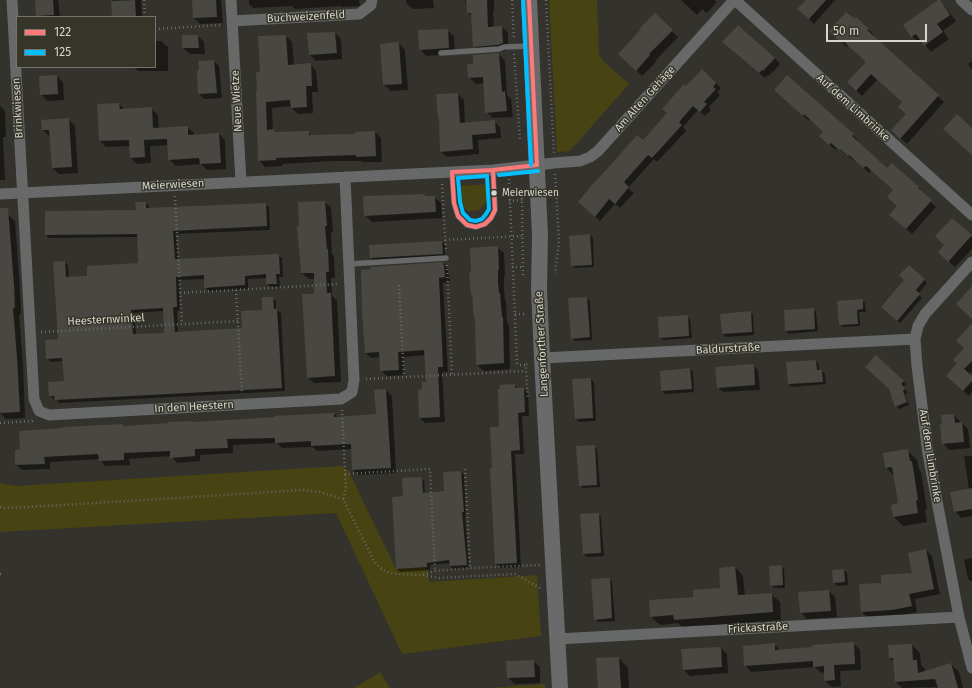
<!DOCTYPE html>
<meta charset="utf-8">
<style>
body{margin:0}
#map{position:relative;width:972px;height:688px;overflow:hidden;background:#33322c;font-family:"Fira Sans",sans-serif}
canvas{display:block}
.legend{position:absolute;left:16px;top:16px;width:140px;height:52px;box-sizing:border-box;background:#363529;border:1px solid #76756b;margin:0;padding:5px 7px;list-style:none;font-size:12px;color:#d5d4cd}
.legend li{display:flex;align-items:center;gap:8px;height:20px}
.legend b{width:20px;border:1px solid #76756b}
.scale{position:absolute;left:826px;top:24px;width:101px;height:18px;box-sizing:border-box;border:2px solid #d5d4cd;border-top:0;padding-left:5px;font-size:12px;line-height:14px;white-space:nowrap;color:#d5d4cd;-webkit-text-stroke:3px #363529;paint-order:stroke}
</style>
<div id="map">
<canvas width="972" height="688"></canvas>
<ul class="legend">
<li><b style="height:5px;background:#fe7a7a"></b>122</li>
<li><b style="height:5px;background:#00bfff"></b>125</li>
</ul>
<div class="scale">50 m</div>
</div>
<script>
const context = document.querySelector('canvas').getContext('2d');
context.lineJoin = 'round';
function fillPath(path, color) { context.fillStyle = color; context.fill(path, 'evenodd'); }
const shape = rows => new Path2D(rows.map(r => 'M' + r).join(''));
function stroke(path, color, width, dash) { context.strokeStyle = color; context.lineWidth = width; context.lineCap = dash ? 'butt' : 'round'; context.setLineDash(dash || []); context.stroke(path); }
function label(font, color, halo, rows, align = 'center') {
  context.font = font + ' "Fira Sans",sans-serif'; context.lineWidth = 3; context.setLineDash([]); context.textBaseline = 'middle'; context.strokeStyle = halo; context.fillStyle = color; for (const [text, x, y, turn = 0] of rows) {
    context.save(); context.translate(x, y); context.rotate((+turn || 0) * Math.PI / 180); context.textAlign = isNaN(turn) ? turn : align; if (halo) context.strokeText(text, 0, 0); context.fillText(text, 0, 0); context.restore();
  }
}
const green = shape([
 [549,0,597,0,599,55,605,63,629,84,570,151,557,152],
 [488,184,489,191,486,202,484,205,479,210,474,211,468,211,465,208,462,203,460,197,460,186],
 [341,466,348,470,396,569,427,567,429,582,537,575,541,636,402,654,336,513,0,532,0,483,16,486],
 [380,672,390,688,354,688],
 [545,684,545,688,490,688]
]);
const shadow = shape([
 [36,0,58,0,60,17,37,17],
 [112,0,141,0,142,17,113,17],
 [193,0,221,0,223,23,200,24,194,18],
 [249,0,359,0,360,6,342,7,341,6,295,9,292,6,253,8,249,4],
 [406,0,433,0,434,8,413,9,406,3],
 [465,0,494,0,494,11,493,11,494,27,502,27,508,33,508,49,505,51,480,52,474,46,472,17,468,12,468,8,466,6],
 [681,0,714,0,717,2,707,13,702,9,697,15],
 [807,0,835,0,814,24,804,14],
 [939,0,945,7,956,21,943,31,949,39,931,52,921,40,918,42,912,36],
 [655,14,678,37,655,61,656,62,642,76,625,60],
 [868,29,874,35,873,37,944,102,907,144,898,136,907,114,903,102,878,79,862,96,854,88,867,62,848,45,847,47,836,37],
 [447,30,454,36,455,54,426,56,420,49],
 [335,33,341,39,342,59,316,61,310,55],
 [198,36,204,42,205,54,190,54,183,48],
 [286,36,292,42,294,65,310,64,316,71,318,92,312,92,313,113,298,114,292,108,292,106,272,108,273,130,277,133,308,132,312,136,356,135,356,133,375,132,381,138,382,162,363,162,362,161,333,161,282,164,282,166,265,167,259,160,258,92,262,73],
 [155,41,161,41,168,47,168,71,138,71,134,67,155,67],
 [399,43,405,50,408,90,391,91,384,85],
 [729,48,775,58,780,64,769,76,768,75,765,78],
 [499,54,505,61,507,95,511,99,513,117,493,118,486,112,484,83,476,84,469,77,474,65],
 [214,61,219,66,222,98,204,99,199,94],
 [972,61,972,70,968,64],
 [57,76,63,82,64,100,47,101,41,94],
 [716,83,721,88,717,92,720,95,709,107,711,110,705,116,698,110,683,127,686,131,657,162,654,159,628,188,634,193,620,208,615,204,600,221,579,202,643,141,668,113,686,87],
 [458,94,464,100,465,124,494,121,500,127,501,138,478,140,479,154,447,157,441,152],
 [781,96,853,135,858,141,857,142,887,169,892,164,919,188,924,194,923,194,936,207,912,234,896,220,898,207,894,190,872,170,869,173,855,160,854,161,846,154,846,155,838,148,836,150,826,142,824,132,810,119,809,121],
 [119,104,124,109,151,108,158,115,159,128,187,127,194,133,194,135,219,134,225,140,226,169,207,170,201,164,176,166,169,159,168,145,150,146,151,163,137,164,131,158,130,146,106,147,100,141,98,105],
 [0,106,5,111,6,137,3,137,5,180,0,180],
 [68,119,75,126,78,173,59,174,53,168,51,136,49,136,43,130],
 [425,195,427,197,434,197,441,203,442,218,372,222,365,215],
 [325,202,331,208,333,232,331,232,332,254,334,256,335,278,331,278,332,296,337,300,341,382,314,383,307,377,316,294,315,279,309,279,302,273,299,203],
 [146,203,149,206,149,209,265,204,269,207,270,230,176,234,178,260,278,255,282,258,283,277,279,277,280,287,271,287,267,284,267,278,248,279,248,289,209,291,205,287,205,279,179,280,180,310,177,311,178,333,243,329,263,311,272,298,276,301,276,309,281,313,285,391,59,403,56,399,53,399,50,395,65,382,63,361,51,362,47,358,59,340,65,262,68,266,69,278,88,277,139,264,138,237,49,238,46,235,137,211],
 [164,311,165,334,136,335,134,313],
 [0,215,8,215,15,221,20,291,21,314,19,314,23,364,25,418,6,419,0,413],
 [952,219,972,237,972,249,955,267,945,258,946,245],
 [590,235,593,238,594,267,575,268,572,265],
 [442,242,445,245,445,257,374,261,371,258,371,246],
 [497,247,504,253,505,276,504,276,504,289,505,300,506,301,507,323,509,324,510,369,484,371,477,365,476,330,471,283],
 [443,263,448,269,450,282,443,283,448,372,442,372,445,422,425,423,420,418,423,390,427,383,425,355,403,357,404,375,387,376,381,370,381,357,371,358,366,353],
 [909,266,927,283,918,294,922,298,900,323,885,309,906,280],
 [587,298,590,301,592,340,575,341,572,338],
 [862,300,865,303,866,312,859,312,860,326,843,327,840,324],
 [813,309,816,312,818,331,789,334,786,331],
 [750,312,753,315,754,335,726,337,723,334,721,315],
 [687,316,690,319,692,338,663,340,660,337],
 [972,335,972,372,969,375,972,378,972,392,969,396,952,381,958,364],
 [876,357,906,384,903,388,908,392,905,394,909,405,899,409,896,406],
 [816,361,819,364,819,371,822,371,825,374,826,384,792,387,789,384],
 [753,365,758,370,760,390,723,392,718,387],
 [690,369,693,372,694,392,665,394,662,391,661,372],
 [591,379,594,382,596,421,579,422,576,419],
 [514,385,518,389,524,389,528,393,529,416,522,416,524,454,515,454,521,567,501,568,496,564,493,469,500,428,501,390],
 [386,390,392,396,396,473,359,475,353,470,352,449,317,451,313,447,282,448,277,443,233,445,233,453,200,455,200,461,177,463,171,456,129,459,130,465,105,466,100,459,50,462,50,469,22,470,16,465,123,426,334,414,338,417,377,415],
 [954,415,960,421,960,423,962,423,968,429,970,448,949,450,943,443],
 [594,446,597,449,600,487,583,488,580,485],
 [907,450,917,460,919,469,921,472,927,510,925,510,927,522,903,526,893,516,899,504,895,477,886,467],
 [964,456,972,456,972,516,961,518,955,511,969,490],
 [461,472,464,475,466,515,465,515,469,568,453,569,450,566,450,563,430,565,430,570,400,572,397,569,404,497,421,478,424,481,425,494,445,492],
 [598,514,601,517,604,556,587,557,584,554,581,515],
 [926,550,932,556,940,594,915,599,917,612,898,616,868,618,862,612,882,584,913,574],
 [972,558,972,582,968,579,964,560],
 [781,566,784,569,785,588,774,588,771,585],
 [735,567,743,576,745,596,771,594,780,602,781,620,683,628,678,623,660,625,651,617,694,598,721,589],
 [844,570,847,573,848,585,837,586,834,583],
 [610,579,612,582,615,621,598,622,595,619],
 [829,591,835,597,837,617,807,619,801,612],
 [853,643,860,650,861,670,840,671,841,686,832,687,825,681,825,672,821,673,815,667,751,672,745,665,774,644,781,651],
 [912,645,920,653,921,665,925,669,925,672,951,664,959,672,963,688,939,688,938,687,902,688,896,682,894,662,890,658,889,646],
 [721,648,727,654,728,673,690,676,684,670],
 [619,658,628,668,629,688,599,688],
 [533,661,540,667,540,683,514,684,508,677]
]);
const building = shape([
 [35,0,53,0,54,15,36,16],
 [135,0,136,17,112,17,111,1],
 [192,0,216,0,217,17,193,18],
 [466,0,487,0,488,27,502,26,503,43,498,45,473,47,471,13,467,13],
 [806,0,826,0,809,19,797,9],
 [938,0,940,0,950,15,937,24,943,32,924,46,916,34,911,37,903,25],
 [846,12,855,19,856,17,869,29,867,30,939,95,900,139,891,130,906,114,898,107,902,102,871,74,856,91,847,82,866,62,842,40,840,42,829,31],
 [655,13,673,30,649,54,650,55,636,71,618,54,641,29,640,28],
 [738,25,775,58,763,71,762,70,759,73,722,42],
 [448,29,449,48,419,50,418,30],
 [335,32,337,53,309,55,307,33],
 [182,35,198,35,199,48,182,48],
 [286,35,288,65,311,63,312,86,306,86,307,107,291,108,290,100,266,102,267,130,274,129,275,132,309,131,309,135,355,134,355,132,375,131,376,156,356,157,356,155,326,156,276,158,276,160,258,161,256,91,257,91,256,72,260,72,258,36],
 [399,42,402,84,383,85,380,44],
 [499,53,502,92,505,91,507,111,485,113,483,77,468,78,467,64,473,64,473,55],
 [214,60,217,93,198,94,197,73,199,68,198,61],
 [702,69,716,83,713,87,716,89,704,102,707,104,700,112,693,106,679,122,682,125,652,158,648,155,624,182,629,187,615,204,609,199,595,217,578,202,593,184,608,168,637,135,643,140,667,113,662,109,684,84,686,86],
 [57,75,58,94,40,95,39,76],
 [787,75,854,134,852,136,887,168,892,163,919,187,918,188,932,200,906,229,889,215,897,206,887,197,893,190,866,166,863,168,849,155,848,156,840,149,839,150,831,143,829,145,819,136,823,132,804,114,803,116,774,90],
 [458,93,460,123,495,120,496,133,472,135,473,149,440,152,439,119,438,119,436,94],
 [119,103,120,109,152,107,153,128,188,126,188,135,219,133,221,163,200,164,199,158,168,160,167,139,144,140,145,157,130,158,129,140,99,141,97,104],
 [957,114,972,128,972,155,943,129],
 [69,118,72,167,52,168,49,130,42,130,41,120],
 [425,194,425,196,435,196,436,212,364,216,363,196],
 [325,201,327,226,325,226,327,249,328,249,329,272,326,272,327,293,331,293,335,376,307,378,302,294,314,294,314,273,301,273,297,226,299,226,298,202],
 [135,202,146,202,146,208,266,203,267,226,173,231,175,259,279,254,280,274,276,274,277,284,266,284,266,274,245,276,245,285,204,288,204,275,176,277,177,307,173,307,175,332,242,328,241,311,262,310,262,297,273,297,274,309,277,309,282,388,55,400,54,396,49,396,48,382,64,381,62,358,46,359,45,340,58,339,53,262,65,261,66,277,87,276,87,266,138,263,137,234,45,235,45,211,136,210],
 [163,308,164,333,133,334,131,310],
 [0,208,8,208,14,285,15,308,13,308,17,357,20,412,0,413],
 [952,218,972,235,948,262,938,252,944,245,935,236],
 [590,234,592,265,571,266,569,236],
 [442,241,443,254,370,258,369,245],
 [498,246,499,270,498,270,498,282,499,293,500,293,502,317,503,317,504,363,476,365,475,318,474,319,472,295,471,295,470,283,469,272,471,271,470,248],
 [443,262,443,265,444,265,445,277,439,278,443,367,438,367,440,417,419,418,418,390,422,389,422,382,426,382,424,350,398,352,399,370,380,371,379,352,365,353,362,312,361,270,371,269,371,267],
 [909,265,925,279,916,290,920,294,897,321,881,307,904,280,899,275],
 [972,286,972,319,956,304],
 [587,297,590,337,571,339,568,298],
 [863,299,863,309,857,310,858,324,839,325,837,301],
 [814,308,815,329,785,331,784,310],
 [751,311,752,332,722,334,720,314],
 [688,315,689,336,659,338,658,317],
 [972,323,972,361,964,369,960,365,972,376,972,381,963,391,946,376,957,363,953,360,964,348,956,341],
 [876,355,904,381,901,384,905,388,903,391,907,402,895,407,889,389,865,367],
 [816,360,817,370,822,370,823,382,788,384,786,362],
 [754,364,755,385,717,388,715,367],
 [690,368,692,389,661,391,660,371],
 [591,378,593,418,575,419,572,379],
 [515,384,515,388,524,388,525,412,518,413,520,450,511,451,517,563,495,564,490,468,492,468,490,427,499,427,498,389,500,389,500,385],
 [386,389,391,468,352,470,351,444,311,446,311,441,275,443,275,438,227,439,228,448,195,449,195,456,170,458,170,451,124,453,124,460,99,461,98,454,44,457,45,464,15,465,15,450,20,449,19,431,63,428,63,427,123,424,123,426,168,423,168,422,193,421,193,422,241,419,274,417,274,416,334,413,334,417,376,414,374,390],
 [954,414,955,423,962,422,964,442,942,444,940,424,942,424,941,415],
 [595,445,597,485,579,486,576,446],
 [908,449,910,461,912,461,918,500,916,501,918,513,893,517,891,505,898,503,892,467,885,468,883,453],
 [461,471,464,512,462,512,467,565,450,566,449,560,427,563,427,567,396,569,392,497,403,496,402,478,422,477,423,493,444,491,443,472],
 [972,488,972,509,954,512,950,492],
 [599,513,601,553,583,554,580,514],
 [926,549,934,589,909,594,912,606,892,610,861,612,859,584,881,583,881,575,912,573,908,553],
 [782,565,783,585,770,586,769,566],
 [735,566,738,595,772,593,773,612,674,620,673,615,650,617,649,600,693,597,693,590,720,588,719,568],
 [844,569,845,582,833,583,832,570],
 [610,578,612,618,594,620,591,579],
 [829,590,831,611,800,613,798,592],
 [854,642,855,664,834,665,835,680,824,681,824,666,813,667,813,661,744,666,743,646,775,643,775,650,812,647,812,645],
 [912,644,913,660,917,660,918,673,951,663,958,688,938,688,935,679,895,682,893,658,889,658,888,645],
 [721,647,722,667,683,670,681,649],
 [619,657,621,688,598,688,596,658],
 [534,660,535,677,507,678,506,661]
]);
const path = shape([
 [144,0,145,17],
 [512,0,514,39],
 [546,0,554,153],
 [155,29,220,25],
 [514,54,520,141],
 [555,174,559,241,555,274],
 [509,179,517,363,519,365,527,365],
 [442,184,446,251],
 [175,196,182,324],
 [522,198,523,275],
 [509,201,523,200],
 [445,240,523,236],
 [447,265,452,375],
 [512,267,523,267],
 [399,285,404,377],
 [236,290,242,394],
 [180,293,339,284],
 [515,314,525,314],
 [41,332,238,321],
 [527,364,526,365,526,371,528,398],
 [366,379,526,371],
 [342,410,345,474,430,469,435,571],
 [0,423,32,421,33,420],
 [465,469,470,568],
 [343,499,346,489,345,474],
 [0,507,3,508,46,506,304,490,320,492,343,499,374,561,380,568,387,572,397,574,422,575,435,571,470,568,540,565],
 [0,574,1,574],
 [423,575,438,578,515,574,540,588]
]);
const lane = shape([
 [441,53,499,49,504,47,531,46],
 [452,172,454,203,458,216,467,225,476,227,485,224,491,218,495,210,493,170],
 [349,264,446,258]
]);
const street = shape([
 [12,0,34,399,39,411,49,415,341,399,352,392,354,380,345,177],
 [231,0,241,182],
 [735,0,972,215],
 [961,0,972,10],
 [232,21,359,14,371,5,372,0],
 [0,194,493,170,554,163,580,161,590,157,598,151,734,0],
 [972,262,925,314,918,326,915,339,917,366,928,454,959,617,972,668],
 [542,358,915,339],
 [557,639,959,617]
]);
const secondary = shape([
 [529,0,540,235,539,289,542,358,560,688]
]);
const bus1 = shape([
 [529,0,537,165],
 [493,170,495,210,491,218,485,224,476,227,467,225,458,216,454,203,452,172,493,170],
 [493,170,537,165]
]);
const bus2 = shape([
 [523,0,531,165],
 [499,175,538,171],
 [487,176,489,209,486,214,482,219,476,221,470,220,463,213,460,202,458,178,487,176]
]);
const markers = [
 [494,193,3.5,"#d5d4cd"]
];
const busNames = [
 ["Meierwiesen",502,193]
];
const streetNames = [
 ["Buchweizenfeld",306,17,-3],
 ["Am Alten Gehäge",645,99,-48],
 ["Neue Wietze",237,101,-93],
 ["Brinkwiesen",18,108,-93],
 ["Auf dem Limbrinke",853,108,42],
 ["Meierwiesen",173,185,-3],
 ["Heesternwinkel",106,320,-3],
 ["Langenforther Straße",542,344,-93],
 ["Baldurstraße",728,349,-3],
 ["In den Heestern",194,407,-3],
 ["Auf dem Limbrinke",930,456,81],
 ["Frickastraße",758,628,-3]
];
fillPath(green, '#484312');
fillPath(shadow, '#0007');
fillPath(building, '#484742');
stroke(path, '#6a6a68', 2.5, [1, 3]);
stroke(lane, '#676868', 5.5);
stroke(street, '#676868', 11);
stroke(secondary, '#696a69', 16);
stroke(bus1, '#fe7a7a', 4);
stroke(bus2, '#00bfff', 4);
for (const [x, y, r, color] of markers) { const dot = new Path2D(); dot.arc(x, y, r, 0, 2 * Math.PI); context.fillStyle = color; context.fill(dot); stroke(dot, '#363529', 1.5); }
label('10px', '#d5d4cd', '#363529', busNames, 'left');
label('11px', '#d5d4cd', '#363529', streetNames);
</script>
